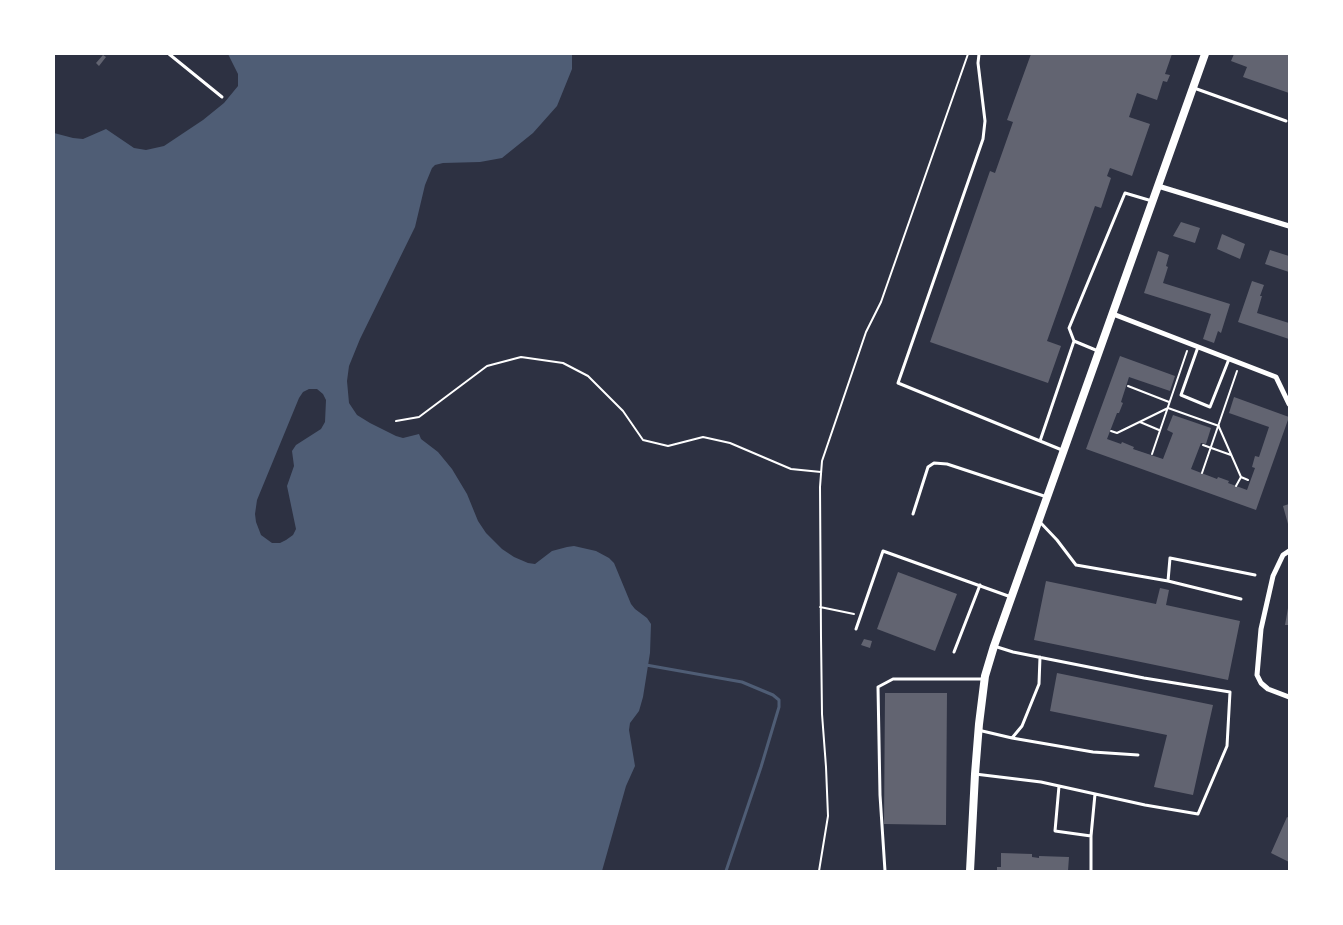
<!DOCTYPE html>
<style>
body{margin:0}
#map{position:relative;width:1343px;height:925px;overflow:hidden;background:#2d3142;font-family:"Source Sans 3",sans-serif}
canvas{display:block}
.frame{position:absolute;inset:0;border:55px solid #fff;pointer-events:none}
</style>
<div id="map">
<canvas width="1343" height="925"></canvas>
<div class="frame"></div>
</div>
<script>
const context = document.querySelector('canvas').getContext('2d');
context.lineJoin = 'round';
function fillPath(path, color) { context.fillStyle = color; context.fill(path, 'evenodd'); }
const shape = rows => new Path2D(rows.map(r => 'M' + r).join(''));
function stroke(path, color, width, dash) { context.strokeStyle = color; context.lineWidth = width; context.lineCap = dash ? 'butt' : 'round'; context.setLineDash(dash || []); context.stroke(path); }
const water = shape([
 [228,54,572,54,572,69,557,106,533,133,502,158,480,162,443,163,435,165,432,168,425,185,415,227,360,339,349,366,347,381,349,403,357,415,370,423,396,436,403,438,419,434,421,439,438,452,452,469,467,494,478,521,486,533,502,549,514,557,528,563,535,564,552,551,567,547,574,546,596,551,609,558,614,563,631,604,635,609,647,618,651,624,650,653,643,697,639,711,630,723,629,730,635,766,626,786,602,871,54,871,54,133,73,138,83,139,106,129,134,148,146,150,164,146,203,120,224,103,238,86,238,74],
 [309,389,317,389,323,394,326,400,325,422,321,429,296,445,292,451,294,466,287,486,296,529,293,535,286,540,280,543,272,543,261,535,256,522,255,514,257,500,299,398,303,392]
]);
const stream = shape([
 [646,665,742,682,773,695,779,700,779,707,761,767,726,871]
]);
const building = shape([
 [1031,54,1172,54,1165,74,1170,75,1167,82,1163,81,1157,100,1137,93,1129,117,1150,124,1132,176,1110,168,1107,176,1111,178,1101,208,1095,206,1047,341,1061,346,1048,383,930,342,990,171,995,173,1013,122,1007,120],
 [1234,54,1289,54,1289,93,1243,77,1247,67,1231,61],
 [103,55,106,57,99,66,96,63],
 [1181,222,1200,228,1195,243,1173,236],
 [1222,234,1245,244,1240,259,1217,249],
 [1270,250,1289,256,1289,272,1265,264],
 [1158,251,1169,255,1166,266,1168,267,1163,283,1230,304,1221,333,1218,331,1214,343,1203,339,1211,314,1144,293],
 [1252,281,1264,285,1260,296,1262,296,1257,313,1289,323,1289,339,1238,322],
 [1120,356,1175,376,1170,391,1129,377,1121,402,1123,403,1119,413,1117,413,1107,439,1121,444,1122,442,1134,447,1133,449,1163,459,1173,433,1167,430,1173,415,1211,428,1206,444,1201,443,1191,469,1217,479,1218,477,1229,481,1228,483,1247,490,1255,468,1252,467,1255,456,1259,457,1269,427,1229,413,1234,397,1289,417,1256,510,1086,449],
 [1289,504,1289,523,1288,524,1283,506],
 [898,572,957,594,935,651,877,629],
 [1046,581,1156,604,1160,588,1169,590,1166,605,1240,621,1228,680,1034,640],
 [1288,608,1289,608,1289,625,1285,625],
 [864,639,872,641,870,648,861,645],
 [1057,673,1213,705,1193,795,1154,787,1167,735,1050,711],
 [885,693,947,693,946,825,884,824],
 [1287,817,1289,818,1289,862,1271,853],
 [1001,853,1032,854,1032,857,1039,858,1039,856,1069,857,1068,871,997,871,997,867,1001,867]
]);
const path = shape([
 [1128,386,1169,402],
 [396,421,419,417,487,366,521,357,563,363,588,376,623,411,643,440,668,446,703,437,730,443,791,469,821,472],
 [1140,422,1159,430],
 [1219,427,1241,477,1236,486],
 [1111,431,1117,433,1168,408,1219,426],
 [1203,445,1231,455],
 [1152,454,1187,351],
 [1202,473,1237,371],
 [1241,477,1248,480],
 [820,607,854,614],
 [819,871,828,816,826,767,822,714,821,637,820,487,822,461,866,332,881,302,968,54]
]);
const service = shape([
 [169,54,222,97],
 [979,54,978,63,985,121,983,139,898,383,1062,450],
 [1194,88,1286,121],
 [1074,341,1069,328,1125,193,1152,201],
 [1198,347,1181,395,1210,407,1229,359],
 [1040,441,1074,341,1098,351],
 [913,514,928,467,934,463,947,464,1047,497],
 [1039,521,1057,540,1076,565,1168,581,1170,558,1255,575],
 [1168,581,1241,599],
 [856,629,883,551,1011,597],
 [954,652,980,585],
 [978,730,1012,738,1022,726,1039,684,1040,657],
 [1012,738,1093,752,1138,755],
 [975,774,1041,782,1145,805,1198,814,1227,746,1230,692,1144,678,1013,652,994,646],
 [1059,786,1055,831,1091,836,1091,871],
 [1091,836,1095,794],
 [885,871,880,795,878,687,893,679,984,679]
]);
const minor = shape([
 [1158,186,1289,226],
 [1113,314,1276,377,1289,404],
 [1289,551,1283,555,1273,576,1261,629,1257,675,1261,683,1268,689,1289,697]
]);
const tertiary = shape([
 [970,871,975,774,979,724,985,676,994,646,1205,54]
]);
fillPath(water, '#4f5d75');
stroke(stream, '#4f5d75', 3);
fillPath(building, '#626471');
stroke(path, '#fff', 2);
stroke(service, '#fff', 3);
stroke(minor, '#fff', 5);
stroke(tertiary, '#fff', 8);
</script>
